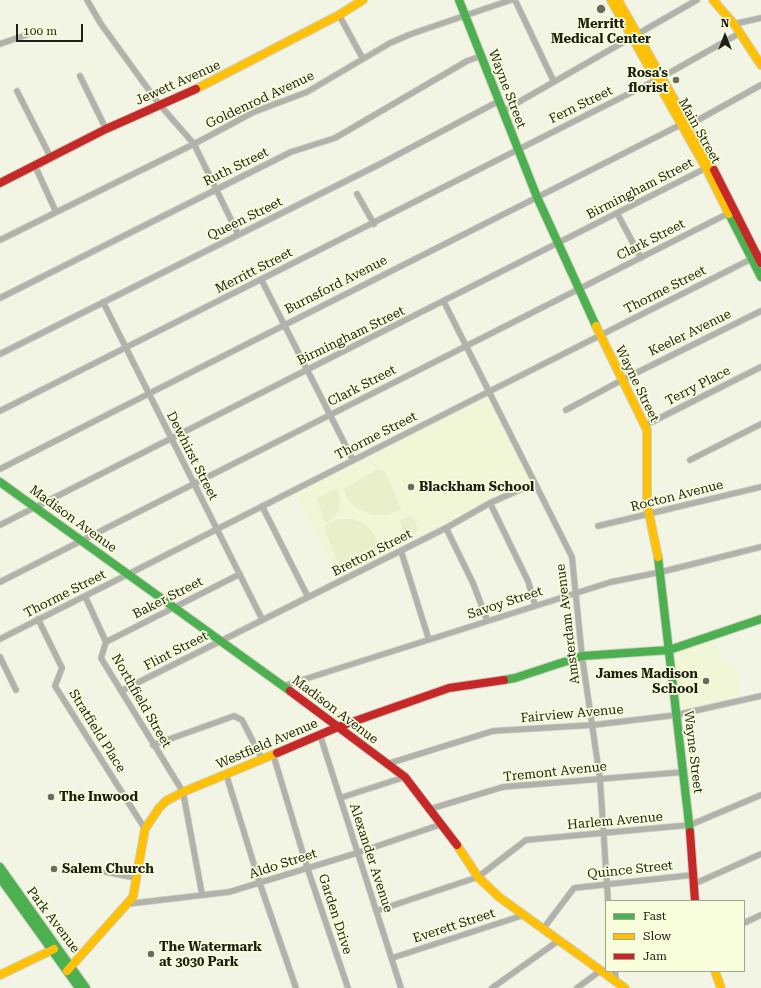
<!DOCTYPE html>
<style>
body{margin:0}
#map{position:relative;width:761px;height:988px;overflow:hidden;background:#f2f5e3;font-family:"Roboto Serif",serif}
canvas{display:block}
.legend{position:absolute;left:605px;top:900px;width:140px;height:72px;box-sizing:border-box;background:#f8fddb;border:1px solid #a1a58b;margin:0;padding:5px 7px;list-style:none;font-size:12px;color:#1f2014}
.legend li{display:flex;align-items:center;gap:8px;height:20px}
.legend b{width:20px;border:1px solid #a1a58b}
.north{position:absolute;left:705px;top:16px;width:40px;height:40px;-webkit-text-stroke:3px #f8fddb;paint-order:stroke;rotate:0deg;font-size:11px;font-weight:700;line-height:16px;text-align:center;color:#1f2014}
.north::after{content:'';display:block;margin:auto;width:14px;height:18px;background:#1f2014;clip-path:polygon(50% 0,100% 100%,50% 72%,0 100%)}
.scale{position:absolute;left:16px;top:24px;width:67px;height:18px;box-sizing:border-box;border:2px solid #1f2014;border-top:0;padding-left:5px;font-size:12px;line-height:14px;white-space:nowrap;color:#1f2014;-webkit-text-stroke:3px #f8fddb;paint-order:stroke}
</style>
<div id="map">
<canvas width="761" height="988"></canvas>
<ul class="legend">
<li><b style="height:5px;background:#4caf50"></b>Fast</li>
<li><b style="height:5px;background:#ffc107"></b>Slow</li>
<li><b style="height:5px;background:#c62828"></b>Jam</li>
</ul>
<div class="north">N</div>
<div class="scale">100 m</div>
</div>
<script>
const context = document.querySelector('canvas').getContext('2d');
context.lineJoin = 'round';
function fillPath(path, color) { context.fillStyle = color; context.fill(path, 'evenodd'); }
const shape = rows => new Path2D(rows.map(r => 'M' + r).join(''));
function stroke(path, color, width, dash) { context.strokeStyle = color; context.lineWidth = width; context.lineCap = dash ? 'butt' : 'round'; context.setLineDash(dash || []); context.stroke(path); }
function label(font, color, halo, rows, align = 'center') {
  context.font = font + ' "Roboto Serif",serif'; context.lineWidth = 3.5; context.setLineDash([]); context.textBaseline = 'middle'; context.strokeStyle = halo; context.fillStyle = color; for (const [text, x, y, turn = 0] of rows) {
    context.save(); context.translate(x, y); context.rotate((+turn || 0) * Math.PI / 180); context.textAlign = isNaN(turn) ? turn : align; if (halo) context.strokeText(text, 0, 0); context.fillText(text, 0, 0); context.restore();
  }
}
const built = shape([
 [486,397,529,479,528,481,337,578,295,493],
 [714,638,724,666,734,665,741,696,678,710,672,654,673,651]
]);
const green = shape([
 [378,469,385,471,401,509,388,515,372,515,357,508,350,502,343,489],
 [337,488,341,500,339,510,332,519,326,523,316,499],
 [411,515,419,530,407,536,399,521],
 [344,519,353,519,366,525,375,536,380,548,342,566,338,565,324,526,335,520]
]);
const street = shape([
 [87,0,101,24,159,104,194,144,238,234],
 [515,0,554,82],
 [339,15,363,59],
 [734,24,761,18],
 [0,44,29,34],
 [80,76,106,129],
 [17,91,51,158],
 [503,111,697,0],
 [35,166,56,212],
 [357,194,374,224],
 [617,213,641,258],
 [0,240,194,144,254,112,307,92,390,43,411,34,511,0],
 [261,279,353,460],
 [0,298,291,152,335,138,467,61,481,56],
 [103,302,262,619],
 [444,302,572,557,582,656,600,779,608,901],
 [0,354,382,163,499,101],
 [566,410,622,380,761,311],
 [0,411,662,77,740,33],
 [646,425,761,367],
 [690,460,761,424],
 [0,469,682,124,689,125,761,85],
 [490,503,528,581,535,605],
 [262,506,308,597],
 [0,525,708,167],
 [598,526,761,487],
 [446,528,473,583,487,620],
 [401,551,429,640],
 [0,582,731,212],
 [85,596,106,642,101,658,183,792,202,894],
 [38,619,62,668,55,686,145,829],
 [0,639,761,254],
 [106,642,240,574],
 [0,657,16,690],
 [283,686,611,582,661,572,761,547],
 [121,691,446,528,490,503,535,483],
 [320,735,401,988],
 [153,745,234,716,242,720,262,759],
 [273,754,307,867,348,988],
 [387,764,493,731,593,725,676,715,761,696],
 [226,774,260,884,296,988],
 [340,798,405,777],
 [430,809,503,787,684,772],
 [106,872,137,878],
 [694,884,761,854],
 [127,904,229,892,357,853,442,824],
 [376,911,478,877,526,840,690,825,761,795],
 [744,923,761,915],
 [543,929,574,888,692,875],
 [392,958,524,915],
 [615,971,616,981],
 [492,988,558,941],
 [577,988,600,971]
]);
const fast = shape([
 [459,0,537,197,596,326],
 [729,214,761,277],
 [0,482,290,691],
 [658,557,690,832],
 [504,680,515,678,582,656,669,650,761,619],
 [0,867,86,988],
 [0,878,79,988]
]);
const slow = shape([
 [611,0,706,168,729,214],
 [618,0,714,170],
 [713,0,734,24,761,65],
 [196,89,339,15,363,0],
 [596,326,647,430,647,504,658,557],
 [457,845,478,877,499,897,625,988],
 [67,971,133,897,145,829,159,808,166,801,183,792,277,753],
 [715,971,721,988],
 [0,975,54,949]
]);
const jam = shape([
 [714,170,761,263],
 [0,183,106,129,196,89],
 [290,691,405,777,457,845],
 [277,753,338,727,449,688,504,680],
 [690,832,695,901]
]);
const markers = [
 [601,9,5,"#696b5c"],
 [676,80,4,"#696b5c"],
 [411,487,4,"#696b5c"],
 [706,681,4,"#696b5c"],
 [51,797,4,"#696b5c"],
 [54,869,4,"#696b5c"],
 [151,954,4,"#696b5c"]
];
const poiNames = [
 ["Merritt",601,24,"center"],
 ["Medical Center",601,39,"center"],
 ["Rosa's",668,73,"right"],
 ["florist",668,88,"right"],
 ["Blackham School",419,487],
 ["James Madison",698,674,"right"],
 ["School",698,689,"right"],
 ["The Inwood",59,797],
 ["Salem Church",62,869],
 ["The Watermark",159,947],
 ["at 3030 Park",159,962]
];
const streetNames = [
 ["Jewett Avenue",178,83,-24],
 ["Wayne Street",507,89,69],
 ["Goldenrod Avenue",260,100,-25],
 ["Fern Street",581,105,-26],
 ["Main Street",699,131,61],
 ["Ruth Street",236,167,-26],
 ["Birmingham Street",640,189,-27],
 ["Queen Street",245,219,-26],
 ["Clark Street",651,240,-27],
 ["Merritt Street",254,271,-27],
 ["Burnsford Avenue",336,285,-27],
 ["Thorme Street",665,290,-27],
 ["Keeler Avenue",690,333,-26],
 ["Birmingham Street",351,336,-26],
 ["Wayne Street",637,384,64],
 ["Clark Street",362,386,-27],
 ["Terry Place",698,386,-27],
 ["Thorme Street",376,436,-27],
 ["Dewhirst Street",192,456,63],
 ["Rocton Avenue",677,496,-14],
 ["Madison Avenue",73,519,36],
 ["Bretton Street",372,553,-27],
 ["Thorme Street",65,594,-27],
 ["Baker Street",168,598,-27],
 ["Savoy Street",505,603,-18],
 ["Amsterdam Avenue",568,624,-97],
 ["Flint Street",176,651,-27],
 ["Northfield Street",141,701,60],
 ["Madison Avenue",335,710,37],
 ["Fairview Avenue",572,714,-5],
 ["Stratfield Place",97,731,58],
 ["Westfield Avenue",267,744,-23],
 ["Wayne Street",693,752,83],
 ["Tremont Avenue",555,772,-6],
 ["Harlem Avenue",615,821,-5],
 ["Alexander Avenue",371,858,72],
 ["Aldo Street",283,864,-18],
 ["Quince Street",630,870,-6],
 ["Garden Drive",335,914,72],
 ["Park Avenue",53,920,53],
 ["Everett Street",454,926,-18]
];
fillPath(built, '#f1f6d7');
fillPath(green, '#e9eecb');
stroke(street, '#cfd1c4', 7);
stroke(fast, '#cfd1c4', 10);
stroke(slow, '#cfd1c4', 10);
stroke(jam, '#cfd1c4', 10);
stroke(street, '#b1b2ab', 5.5);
stroke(fast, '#4caf50', 8);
stroke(slow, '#ffc107', 8);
stroke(jam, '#c62828', 8);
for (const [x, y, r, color] of markers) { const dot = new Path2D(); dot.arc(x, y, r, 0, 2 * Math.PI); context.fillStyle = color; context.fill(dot); stroke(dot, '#f8fddb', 1.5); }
label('bold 13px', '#1f2014', '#f8fddb', poiNames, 'left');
label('13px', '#1f2014', '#f8fddb', streetNames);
</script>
